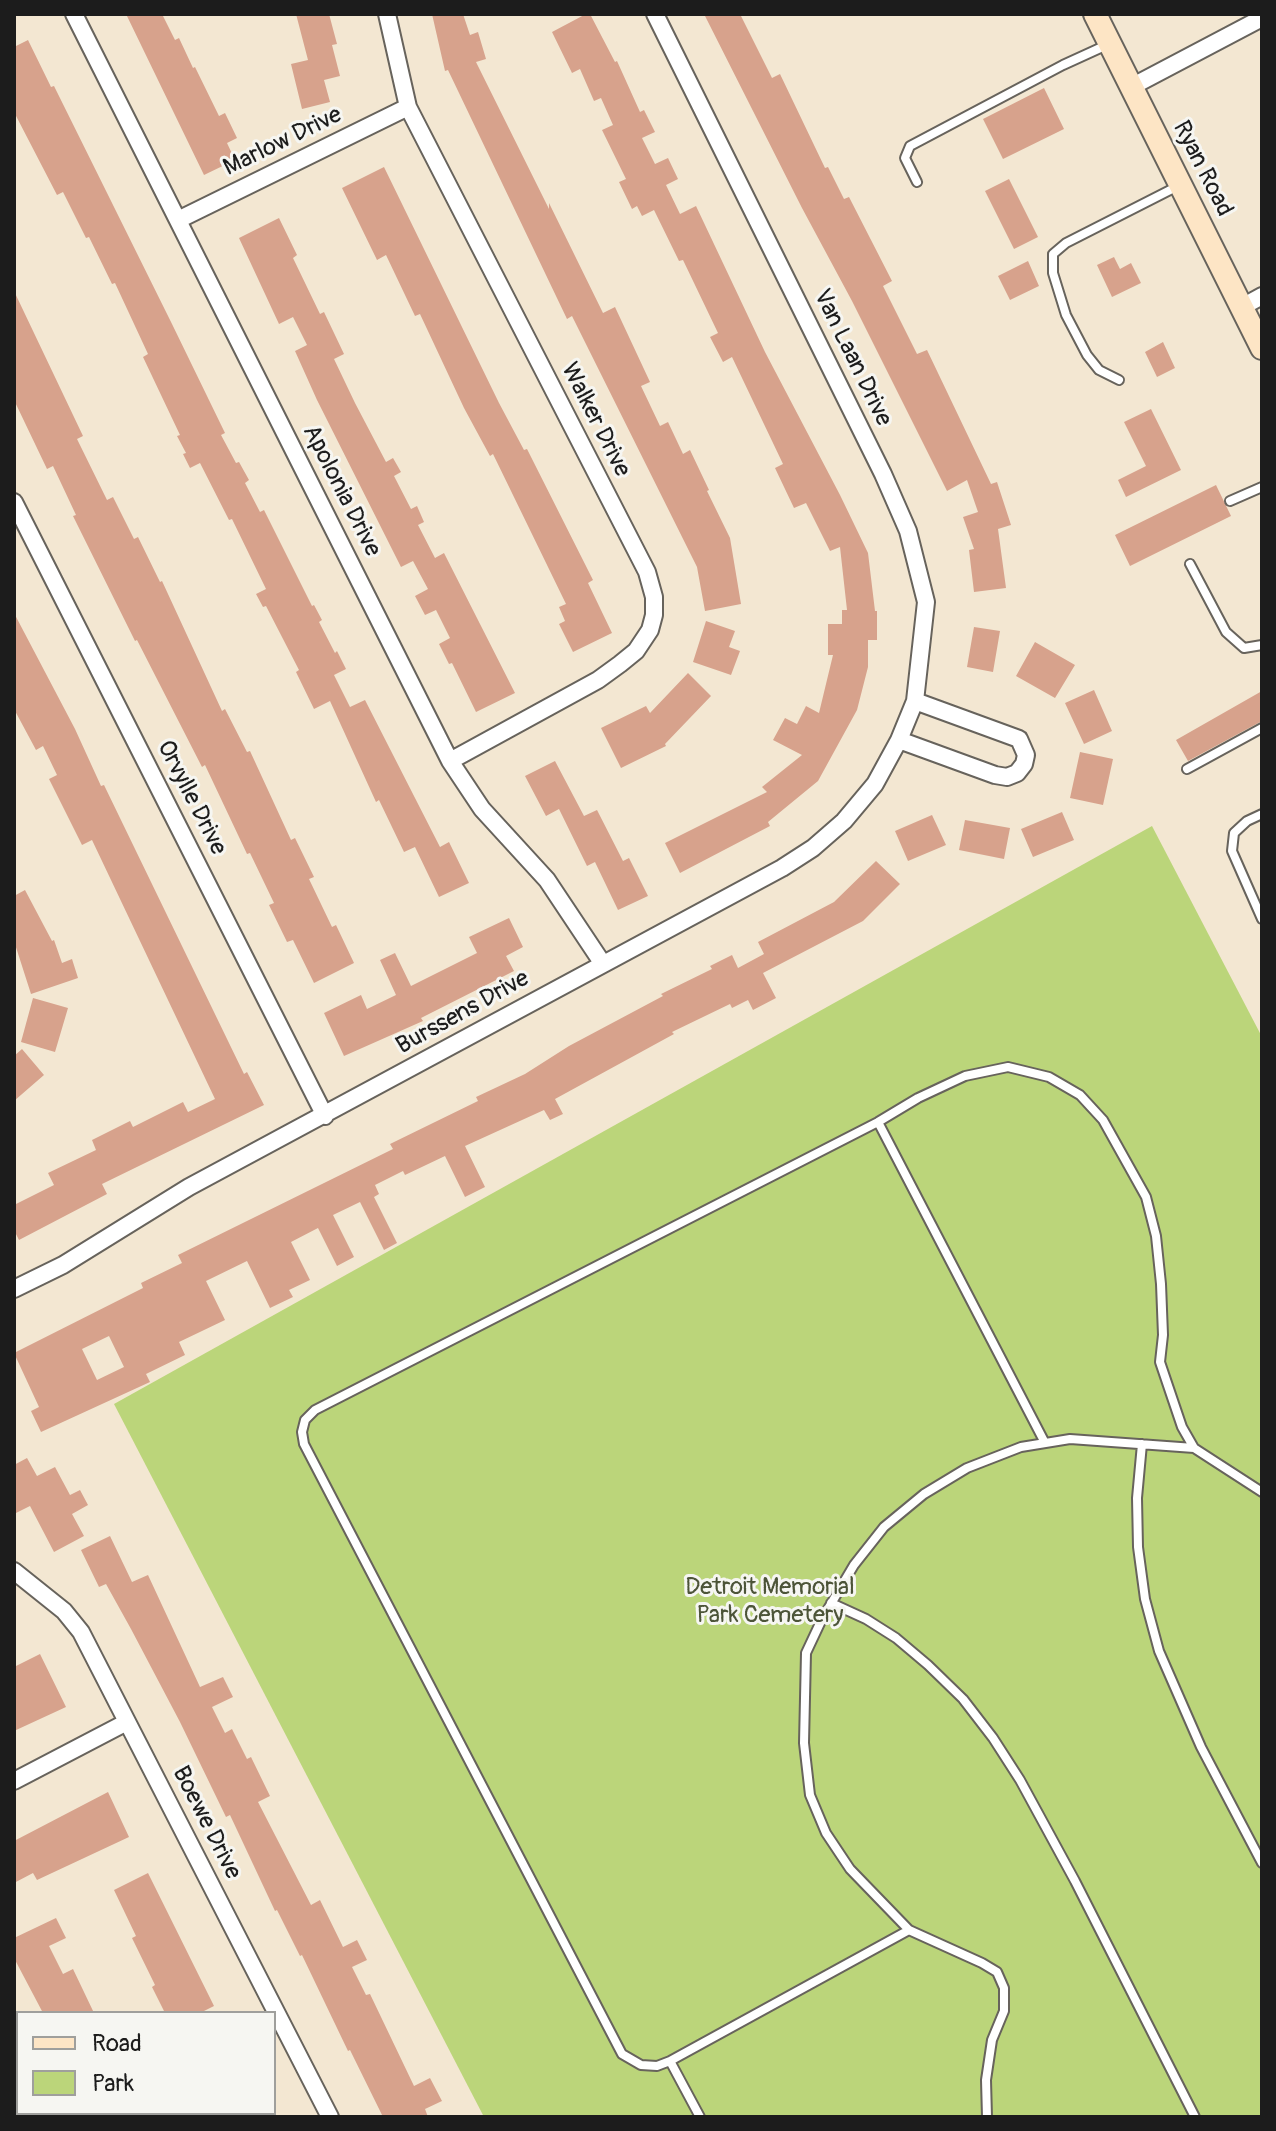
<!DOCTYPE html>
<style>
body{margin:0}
#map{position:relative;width:1276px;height:2131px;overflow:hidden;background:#f3e7d2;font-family:Pangolin,sans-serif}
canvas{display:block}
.frame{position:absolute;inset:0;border:16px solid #1c1c1c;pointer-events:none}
.legend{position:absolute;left:16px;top:2011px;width:260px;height:104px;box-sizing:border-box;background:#f6f6f2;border:2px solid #9f9f9c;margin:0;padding:10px 14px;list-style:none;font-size:24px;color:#1c1c1c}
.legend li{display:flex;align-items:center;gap:16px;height:40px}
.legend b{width:40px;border:2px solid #9f9f9c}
</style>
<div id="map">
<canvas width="1276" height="2131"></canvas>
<div class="frame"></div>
<ul class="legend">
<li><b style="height:10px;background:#fde5c5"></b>Road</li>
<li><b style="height:22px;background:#bbd57a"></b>Park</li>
</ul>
</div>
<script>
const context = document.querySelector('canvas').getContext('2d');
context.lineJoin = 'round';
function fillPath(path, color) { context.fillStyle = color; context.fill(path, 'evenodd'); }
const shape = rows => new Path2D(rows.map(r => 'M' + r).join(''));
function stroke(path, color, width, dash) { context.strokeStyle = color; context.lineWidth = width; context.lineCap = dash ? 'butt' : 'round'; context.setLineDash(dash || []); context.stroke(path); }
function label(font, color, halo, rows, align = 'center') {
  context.font = font + ' Pangolin,sans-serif'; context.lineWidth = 6; context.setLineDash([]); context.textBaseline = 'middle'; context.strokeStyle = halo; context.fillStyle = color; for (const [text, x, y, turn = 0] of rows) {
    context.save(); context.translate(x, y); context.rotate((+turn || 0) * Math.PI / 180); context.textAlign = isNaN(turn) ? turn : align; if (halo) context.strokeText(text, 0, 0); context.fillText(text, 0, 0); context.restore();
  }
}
const green = shape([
 [1152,826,1262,1037,1262,2117,484,2117,114,1404]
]);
const building = shape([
 [126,14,162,14,175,40,179,38,193,68,195,67,219,116,225,113,237,138,227,143,235,160,204,175],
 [296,14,329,14,337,44,332,45,340,76,324,80,330,102,302,109,291,64,308,60],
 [432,14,463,14,470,35,478,32,486,59,476,62,549,209,549,203,603,313,615,307,650,382,641,386,660,426,668,422,683,454,690,450,709,490,707,491,730,538,741,604,705,611,697,567,572,316,567,319,448,70,445,71],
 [586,14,590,14,615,62,617,61,640,112,644,110,655,132,642,138,655,164,668,158,678,179,666,185,680,214,696,206,765,352,840,495,868,553,875,611,877,611,877,640,868,640,868,667,857,710,818,781,768,822,770,826,680,873,665,843,767,792,762,787,802,755,773,740,785,718,797,724,806,706,819,713,833,655,828,655,828,624,842,624,842,610,847,610,840,547,830,551,806,503,794,508,775,468,783,464,732,357,723,362,710,337,718,333,683,260,679,261,654,210,642,216,637,206,632,209,619,182,626,179,602,130,613,125,601,98,594,101,580,69,572,73,552,32],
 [704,14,740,14,772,78,780,74,825,168,828,167,844,199,849,197,892,281,883,286,917,354,927,350,991,484,997,482,1011,525,998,529,1006,588,974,592,969,550,974,549,963,517,978,512,967,480,947,491,852,301,802,208],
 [28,40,51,87,54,86,172,324,225,433,221,435,236,463,239,462,249,480,245,483,260,512,264,510,312,606,314,605,322,620,319,622,335,653,337,651,346,669,334,675,350,707,365,700,440,847,449,842,469,883,439,897,415,847,404,852,379,800,376,802,330,701,314,709,296,672,299,670,266,606,263,607,256,594,266,589,232,519,229,520,200,463,190,468,183,454,186,453,177,436,180,435,143,357,148,354,115,283,112,284,89,237,86,238,63,192,57,195,14,112,14,47],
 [1044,88,1064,129,1003,159,983,119],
 [384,167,499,403,524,450,527,449,593,580,588,583,612,633,573,652,559,624,565,621,559,607,566,604,493,454,490,456,464,408,420,314,415,316,386,255,377,260,342,188],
 [1009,179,1038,237,1014,249,985,191],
 [279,218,297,255,293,258,320,314,324,312,344,354,334,359,355,403,386,462,393,458,401,472,394,476,411,509,417,506,424,522,418,525,435,558,444,553,515,693,476,712,452,663,449,664,439,644,450,638,436,610,425,615,415,596,428,589,413,561,401,567,317,400,295,351,307,345,293,317,279,324,239,238],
 [1114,257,1120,269,1131,263,1141,283,1112,297,1097,265],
 [1028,261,1039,286,1010,300,998,276],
 [14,291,83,436,77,439,107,500,113,497,134,539,138,537,160,582,162,581,222,711,225,709,247,752,250,751,291,840,295,838,314,877,309,879,332,927,336,925,354,963,314,983,293,940,287,942,269,905,274,903,250,853,247,854,205,765,202,767,137,640,135,641,73,516,76,515,53,466,47,469,14,400],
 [1163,342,1175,368,1157,377,1145,352],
 [1151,409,1181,470,1126,497,1118,480,1146,466,1124,422],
 [1216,485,1231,516,1130,566,1115,535],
 [14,613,75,729,101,786,104,785,244,1074,247,1072,264,1105,102,1184,107,1194,19,1240,14,1230,14,1205,54,1185,48,1173,96,1150,92,1140,130,1121,133,1127,183,1102,188,1112,215,1099,92,840,82,845,49,779,57,775,43,746,36,750,14,709],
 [706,621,735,631,729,647,740,651,731,675,693,662],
 [974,627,1000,631,993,672,967,667],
 [1035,642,1075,665,1055,698,1016,676],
 [688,673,711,696,665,744,666,746,621,768,601,728,646,706,650,713],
 [1094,690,1112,731,1084,744,1065,703],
 [1262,691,1262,721,1188,761,1176,740],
 [1080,752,1113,759,1103,805,1070,798],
 [555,761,584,816,597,810,623,861,629,858,648,896,618,910,595,862,587,866,559,809,546,816,525,776],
 [1062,812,1074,840,1033,857,1021,829],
 [932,815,946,845,908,861,895,831],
 [965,820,1010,828,1004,859,959,850],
 [876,861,900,884,863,921,763,973,776,998,753,1010,748,1000,732,1008,730,1004,672,1032,674,1034,555,1099,563,1114,550,1120,544,1110,465,1146,485,1187,465,1197,445,1156,405,1175,403,1171,375,1185,379,1194,374,1197,397,1243,384,1250,360,1202,333,1215,354,1257,337,1266,318,1228,291,1242,310,1280,289,1290,293,1297,270,1308,247,1261,206,1281,225,1320,179,1342,185,1355,146,1374,150,1382,41,1432,31,1411,39,1407,14,1353,143,1288,141,1283,182,1263,178,1255,393,1149,390,1144,478,1101,476,1097,525,1074,569,1046,663,996,661,994,712,969,710,966,732,955,738,968,764,954,758,942,834,902],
 [109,1336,124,1367,97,1380,82,1349],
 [25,890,52,941,54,940,62,963,72,959,78,978,31,994,14,941,14,896],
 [509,918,523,947,506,956,514,971,421,1018,423,1021,344,1056,324,1013,361,995,367,1009,396,995,380,960,395,953,411,986,477,953,469,937],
 [33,998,68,1008,55,1052,21,1042],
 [22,1049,44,1075,14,1101,14,1056],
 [27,1458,37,1476,55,1467,70,1495,80,1490,88,1505,72,1514,84,1536,54,1552,30,1506,14,1514,14,1465],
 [110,1536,132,1582,148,1575,200,1687,223,1677,233,1697,212,1707,225,1733,232,1729,247,1759,251,1757,270,1796,258,1802,311,1905,320,1900,343,1947,357,1940,367,1960,352,1967,366,1995,370,1994,414,2086,430,2078,442,2101,425,2109,428,2117,383,2117,350,2050,348,2051,302,1955,300,1956,277,1910,275,1911,230,1815,226,1817,180,1722,131,1629,106,1584,99,1587,81,1550],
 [40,1654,66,1707,14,1731,14,1667],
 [108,1792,129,1837,37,1880,33,1873,14,1883,14,1841],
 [148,1873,214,2006,200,2013,165,2013,152,1987,155,1985,132,1938,136,1936,114,1890],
 [56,1918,66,1938,49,1946,63,1974,73,1969,94,2013,43,2013,14,1958,14,1938]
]);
const lane = shape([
 [917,182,905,158,910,146,1063,65,1109,44],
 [1119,380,1099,370,1087,355,1066,315,1053,273,1053,254,1066,243,1180,185],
 [1230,501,1262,487],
 [1190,564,1226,632,1244,648,1262,645],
 [1187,769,1262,728],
 [1262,814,1247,821,1234,833,1232,851,1262,919],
 [878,1122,1044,1441],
 [1142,1444,1137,1498,1138,1547,1145,1599,1159,1651,1201,1747,1262,1863],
 [831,1603,866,1619,896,1638,928,1665,963,1699,993,1738,1020,1780,1075,1881,1195,2117],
 [909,1930,670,2061,657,2066,641,2065,622,2054,304,1444,302,1432,305,1420,315,1410,878,1122,918,1098,965,1076,1008,1067,1049,1077,1080,1095,1103,1120,1146,1197,1156,1236,1161,1284,1163,1335,1160,1362,1182,1427,1194,1448],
 [670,2061,700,2117],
 [987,2117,986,2080,992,2040,1004,2011,1004,1988,997,1972,982,1963,909,1930,850,1869,826,1833,810,1795,804,1743,806,1653,822,1619,854,1565,884,1527,924,1494,967,1468,1021,1447,1070,1439,1194,1448,1262,1492]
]);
const street = shape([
 [74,14,450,761,482,809,547,880,603,964],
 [387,14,408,107,647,572,654,597,654,615,650,630,636,651,620,664,598,680,450,761],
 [1131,87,1262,18],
 [178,220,408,107],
 [1242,307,1262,296],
 [14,502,325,1116],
 [899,740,995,775,1007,777,1017,773,1024,764,1026,755,1019,739,915,701],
 [14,1289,63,1265,189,1187,782,868,813,848,844,821,875,784,899,740,915,701,926,602,908,531,883,474,655,14],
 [14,1571,64,1611,81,1632,330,2117],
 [14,1781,127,1722],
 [14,2063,18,2071],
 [40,2113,42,2117]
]);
const secondary = shape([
 [1095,14,1262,348]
]);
const streetNames = [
 ["Marlow Drive",283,142,-26],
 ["Ryan Road",1202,169,63],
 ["Van Laan Drive",852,358,64],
 ["Walker Drive",595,420,63],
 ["Apolonia Drive",341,491,63],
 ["Orvylle Drive",191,798,63],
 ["Burssens Drive",463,1013,-29],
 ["Boewe Drive",206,1823,63]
];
const parkNames = [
 ["Detroit Memorial",770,1588],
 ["Park Cemetery",770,1616]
];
fillPath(green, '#bbd57a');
fillPath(building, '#d7a28c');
stroke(lane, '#67635c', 12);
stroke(street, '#67635c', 20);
stroke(secondary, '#67635c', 26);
stroke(lane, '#fff', 8);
stroke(street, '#fff', 16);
stroke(secondary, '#fde5c5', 22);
label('24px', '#1c1c1c', '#f6f6f2', streetNames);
label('24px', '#4c5438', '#f6f6f2', parkNames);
</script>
